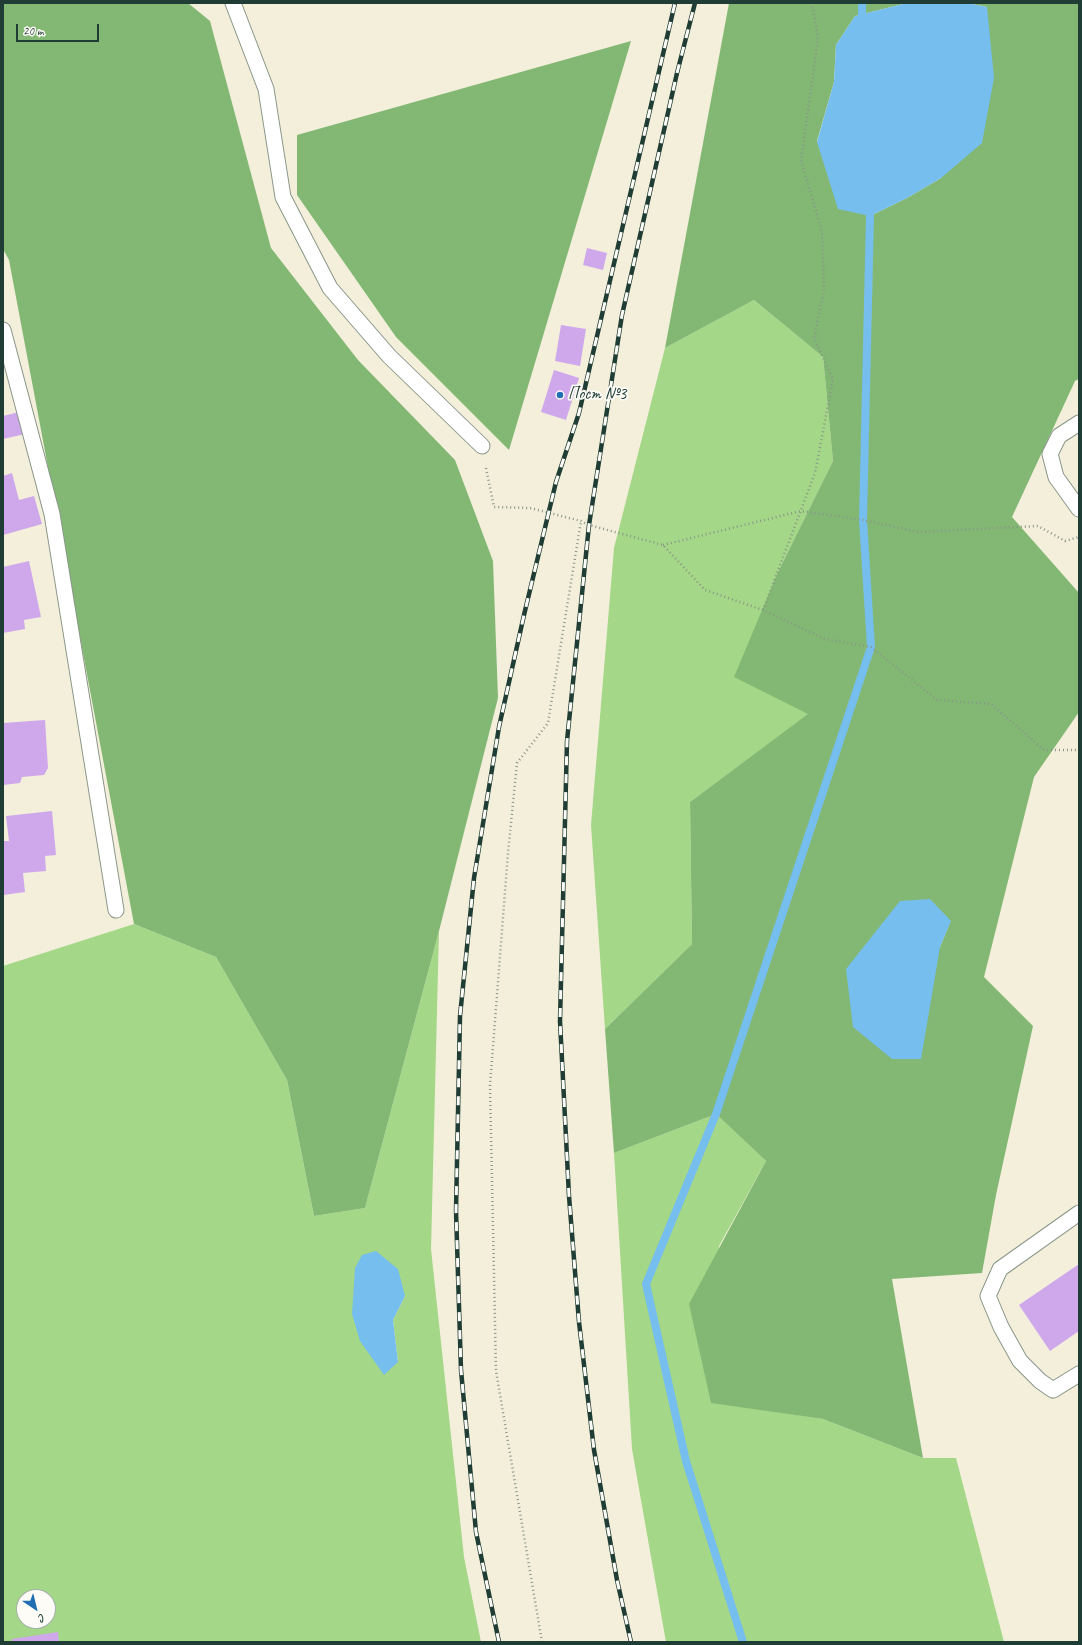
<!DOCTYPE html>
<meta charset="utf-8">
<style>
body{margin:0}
#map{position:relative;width:1082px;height:1645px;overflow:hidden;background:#f3efdb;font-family:Caveat,sans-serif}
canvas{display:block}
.frame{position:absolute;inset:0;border:4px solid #1f3d34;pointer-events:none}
.north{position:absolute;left:16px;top:1589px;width:40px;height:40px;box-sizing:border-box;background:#fdfcf7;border:1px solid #a4b0a9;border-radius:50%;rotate:145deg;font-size:11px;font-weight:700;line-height:16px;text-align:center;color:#1f3d34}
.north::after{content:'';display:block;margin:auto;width:14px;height:18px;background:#1f6fb2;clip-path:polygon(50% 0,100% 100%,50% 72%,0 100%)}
.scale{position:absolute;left:16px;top:24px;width:83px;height:18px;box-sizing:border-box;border:2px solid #1f3d34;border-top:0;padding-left:5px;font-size:12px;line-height:14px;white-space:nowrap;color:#1f3d34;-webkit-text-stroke:3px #fdfcf7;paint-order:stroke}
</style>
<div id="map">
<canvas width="1082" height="1645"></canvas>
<div class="frame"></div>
<div class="north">С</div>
<div class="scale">20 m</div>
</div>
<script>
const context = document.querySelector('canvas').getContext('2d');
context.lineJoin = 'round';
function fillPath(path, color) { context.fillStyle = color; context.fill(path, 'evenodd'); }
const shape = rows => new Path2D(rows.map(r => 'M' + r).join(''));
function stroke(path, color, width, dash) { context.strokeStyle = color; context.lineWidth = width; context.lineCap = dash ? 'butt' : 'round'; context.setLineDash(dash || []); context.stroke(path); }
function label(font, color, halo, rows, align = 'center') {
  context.font = font + ' Caveat,sans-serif'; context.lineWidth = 3.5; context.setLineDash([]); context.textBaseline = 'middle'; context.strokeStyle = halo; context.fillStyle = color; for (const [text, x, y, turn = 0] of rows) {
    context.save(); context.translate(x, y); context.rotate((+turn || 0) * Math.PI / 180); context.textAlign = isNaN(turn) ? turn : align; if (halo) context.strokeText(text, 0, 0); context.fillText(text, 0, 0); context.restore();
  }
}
const green = shape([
 [754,300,823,357,833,461,778,572,809,714,690,802,692,944,605,1029,591,825,614,548,665,348],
 [134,924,216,957,287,1080,314,1216,365,1208,439,931,431,1249,464,1557,481,1642,3,1642,3,966],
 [405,1296,393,1320,398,1362,360,1341],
 [24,1597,48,1597,48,1621,24,1621],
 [716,1114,766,1161,719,1246,711,1402,823,1419,923,1458,956,1458,1004,1642,666,1642,632,1449,614,1153]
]);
const forest = shape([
 [3,3,188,3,210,21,271,248,358,360,455,460,493,561,498,698,439,931,365,1208,314,1216,287,1080,216,957,134,924,9,260,3,249],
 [729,3,907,3,855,16,836,45,834,82,817,141,870,216,907,198,941,178,987,7,967,3,1079,3,1079,379,1075,381,1012,517,1079,593,1079,712,1034,777,984,977,1033,1026,996,1195,982,1273,892,1279,923,1458,823,1419,711,1403,689,1304,766,1161,716,1114,614,1153,605,1029,692,944,690,802,808,714,734,677,778,572,833,461,823,357,754,300,665,348],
 [951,920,940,947,853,1027],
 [631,41,509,450,396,337,297,195,297,135]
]);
const water = shape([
 [907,3,967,3,987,7,994,78,982,143,941,178,907,198,870,216,838,209,817,142,834,82,836,45,855,16],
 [930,899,951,921,940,947,921,1059,892,1059,853,1027,846,969,900,901],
 [376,1251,398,1269,405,1296,393,1320,398,1362,384,1375,360,1341,352,1314,355,1268,362,1255]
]);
const stream = shape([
 [862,3,862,14],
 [743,1642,686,1461,646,1284,716,1114,871,647,863,520,870,216]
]);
const building = shape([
 [587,248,607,253,603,270,583,265],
 [561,325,586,329,580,366,555,361],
 [554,370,579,378,566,420,541,412],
 [19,412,25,434,3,439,3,416],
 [12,473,19,500,34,496,42,524,3,535,3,476],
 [29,561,41,617,24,620,25,629,3,633,3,567],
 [45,720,48,768,44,775,22,777,20,783,3,785,3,723],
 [52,811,56,855,45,856,46,871,23,873,25,892,3,895,3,841,9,841,6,816],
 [1079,1264,1079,1331,1050,1351,1019,1305],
 [58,1632,59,1642,12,1642,12,1639]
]);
const path = shape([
 [486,468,494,507,530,508,581,521,589,525,663,545,705,590,763,610,825,639,871,647,937,700,991,704,1044,750,1079,750],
 [663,545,801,511,863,520,918,532,1038,526,1065,541,1079,537],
 [763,610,815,473,833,379,814,338,824,290,822,232,801,160,818,38,812,3],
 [542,1642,496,1371,490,1085,508,853,517,763,548,723,581,521]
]);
const service = shape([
 [233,3,266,89,283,197,330,288,389,356,482,446],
 [3,330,52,514,116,910],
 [1079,423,1059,436,1050,454,1056,477,1079,509],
 [1079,1213,1000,1269,988,1296,1001,1327,1020,1361,1040,1381,1053,1390,1079,1374]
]);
const rail = shape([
 [499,1642,476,1532,461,1370,456,1211,460,1016,474,878,499,727,524,615,556,482,579,413,675,3],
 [631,1642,617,1580,594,1450,579,1322,569,1196,560,1021,567,741,589,525,622,315,677,73,695,3]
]);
const markers = [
 [560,395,4,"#1f6fb2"]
];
const poiNames = [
 ["Пост №3",568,395]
];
fillPath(green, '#a4d787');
fillPath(forest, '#83b874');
fillPath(water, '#76beee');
stroke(stream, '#76beee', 8);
fillPath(building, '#cfa8ec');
stroke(service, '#899688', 17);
stroke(path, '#899688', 2.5, [1, 3]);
stroke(service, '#fff', 15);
stroke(rail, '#1f3d34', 4.5);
stroke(rail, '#fdfcf7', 3, [9]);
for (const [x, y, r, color] of markers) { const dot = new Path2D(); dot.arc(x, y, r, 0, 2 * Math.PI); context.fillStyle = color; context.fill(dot); stroke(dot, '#fdfcf7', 1.5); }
label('17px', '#1f3d34', '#fdfcf7', poiNames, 'left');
</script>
